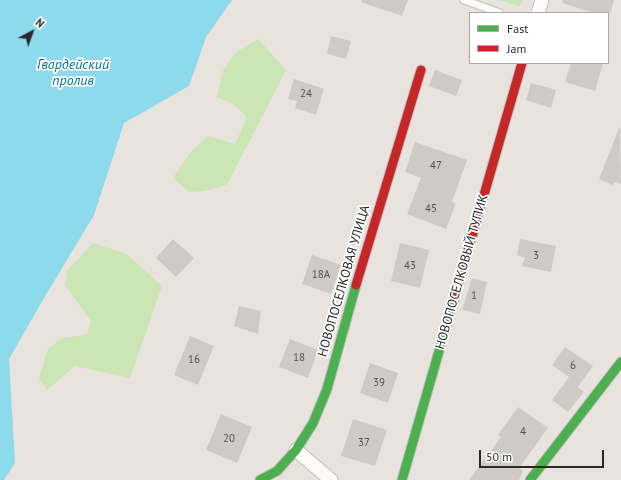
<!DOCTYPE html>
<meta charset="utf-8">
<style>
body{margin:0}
#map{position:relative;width:621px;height:480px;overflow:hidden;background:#e8e3dd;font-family:"PT Sans",sans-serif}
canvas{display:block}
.legend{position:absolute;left:469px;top:12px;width:140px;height:52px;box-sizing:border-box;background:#fff;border:1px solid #a9a9a9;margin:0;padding:5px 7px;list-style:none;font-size:12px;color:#292929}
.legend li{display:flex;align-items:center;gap:8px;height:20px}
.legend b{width:20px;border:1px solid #a9a9a9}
.north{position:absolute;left:12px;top:12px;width:40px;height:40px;-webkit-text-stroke:3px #fff;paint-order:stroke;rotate:41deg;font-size:11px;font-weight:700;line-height:16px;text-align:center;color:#292929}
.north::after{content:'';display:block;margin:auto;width:14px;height:18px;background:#292929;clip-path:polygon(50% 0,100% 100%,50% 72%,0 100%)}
.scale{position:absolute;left:479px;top:450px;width:125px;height:18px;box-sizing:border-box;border:2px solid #292929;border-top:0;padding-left:5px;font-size:12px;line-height:14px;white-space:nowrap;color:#292929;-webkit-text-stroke:3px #fff;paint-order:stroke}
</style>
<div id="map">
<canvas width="621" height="480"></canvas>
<ul class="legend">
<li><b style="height:5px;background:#4caf50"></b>Fast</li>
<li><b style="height:5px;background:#c62828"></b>Jam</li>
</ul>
<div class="north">N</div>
<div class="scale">50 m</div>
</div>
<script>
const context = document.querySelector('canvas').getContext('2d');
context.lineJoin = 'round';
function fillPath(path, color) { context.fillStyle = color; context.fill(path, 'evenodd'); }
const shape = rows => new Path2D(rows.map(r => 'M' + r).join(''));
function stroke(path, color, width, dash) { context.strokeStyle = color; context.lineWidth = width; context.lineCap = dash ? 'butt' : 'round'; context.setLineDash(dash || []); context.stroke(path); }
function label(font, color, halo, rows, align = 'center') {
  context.font = font + ' "PT Sans",sans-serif'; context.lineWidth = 3.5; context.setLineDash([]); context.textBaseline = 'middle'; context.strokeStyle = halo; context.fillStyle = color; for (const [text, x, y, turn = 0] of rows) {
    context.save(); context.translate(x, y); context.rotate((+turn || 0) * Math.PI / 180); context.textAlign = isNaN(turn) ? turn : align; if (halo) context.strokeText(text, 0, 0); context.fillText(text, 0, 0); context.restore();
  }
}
const green = shape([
 [498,0,523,0,520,6],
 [258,39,286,70,227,185,204,191,189,192,173,178,191,152,208,136,235,144,247,118,235,105,217,97,223,71,235,53],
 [93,243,127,254,162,286,130,378,75,366,47,390,39,378,48,349,62,338,87,335,91,321,65,285,67,271]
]);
const water = shape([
 [0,0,232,0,206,37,189,86,124,123,94,215,44,298,9,359,15,463,4,480,0,480]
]);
const building = shape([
 [362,0,408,0,402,16,361,2],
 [563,0,614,0,610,13,594,13,562,3],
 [331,36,351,41,346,59,327,54],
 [571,63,603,63,595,91,565,82],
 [435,70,462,80,456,96,429,86],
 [294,79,324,89,316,115,295,108,297,101,288,99],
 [531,83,556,90,551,108,526,100],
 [620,126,621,184,615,182,613,185,599,179],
 [415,142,467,160,452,202,456,203,446,229,407,214,421,178,405,172],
 [173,239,194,258,176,277,156,258],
 [520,239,556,246,551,272,522,266,525,258,517,255],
 [400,243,429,250,420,288,391,281],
 [312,255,341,265,331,294,302,284],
 [472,278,487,282,480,314,462,310],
 [239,306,261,311,258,334,234,326],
 [190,336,214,346,198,385,174,375],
 [290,339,318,350,308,378,279,367],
 [565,347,593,366,578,387,584,392,568,412,552,400,569,377,552,365],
 [370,363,398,373,388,403,360,393],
 [518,407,548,428,519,468,523,471,519,480,469,480,501,437,498,435],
 [221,414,252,427,237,463,206,450],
 [353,419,387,430,375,466,341,456]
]);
const lane = shape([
 [464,0,500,13]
]);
const street = shape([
 [538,13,542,0],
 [296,450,331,480]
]);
const fast = shape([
 [260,480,277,471,296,450,313,423,327,389,356,285],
 [402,480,456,292],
 [530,480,621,362]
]);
const jam = shape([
 [356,285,421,70],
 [456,292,522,63]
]);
const numberNames = [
 ["24",306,94],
 ["47",436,166],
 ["45",431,209],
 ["3",536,256],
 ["43",410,266],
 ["18А",321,275],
 ["1",474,296],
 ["18",299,358],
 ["16",194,360],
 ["6",573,366],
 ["39",379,383],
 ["4",523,432],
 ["20",229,439],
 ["37",364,443]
];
const streetNames = [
 ["НОВОПОСЕЛКОВЫЙ ТУПИК",462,272,-74],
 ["НОВОПОСЕЛКОВАЯ УЛИЦА",344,281,-74]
];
const waterNames = [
 ["Гвардейский",73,65],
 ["пролив",73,81]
];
fillPath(green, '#cbe5b4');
fillPath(water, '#8ddaed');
fillPath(building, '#cecbc7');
stroke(lane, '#c1bfbf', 9);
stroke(street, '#c1bfbf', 15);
stroke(fast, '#c1bfbf', 11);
stroke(jam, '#c1bfbf', 11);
stroke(lane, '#fcfbfa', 7);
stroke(street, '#fcfbfa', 13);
stroke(fast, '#4caf50', 9);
stroke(jam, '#c62828', 9);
label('11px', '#535251', null, numberNames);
label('13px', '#292929', '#fff', streetNames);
label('italic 14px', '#06729f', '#fff', waterNames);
</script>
